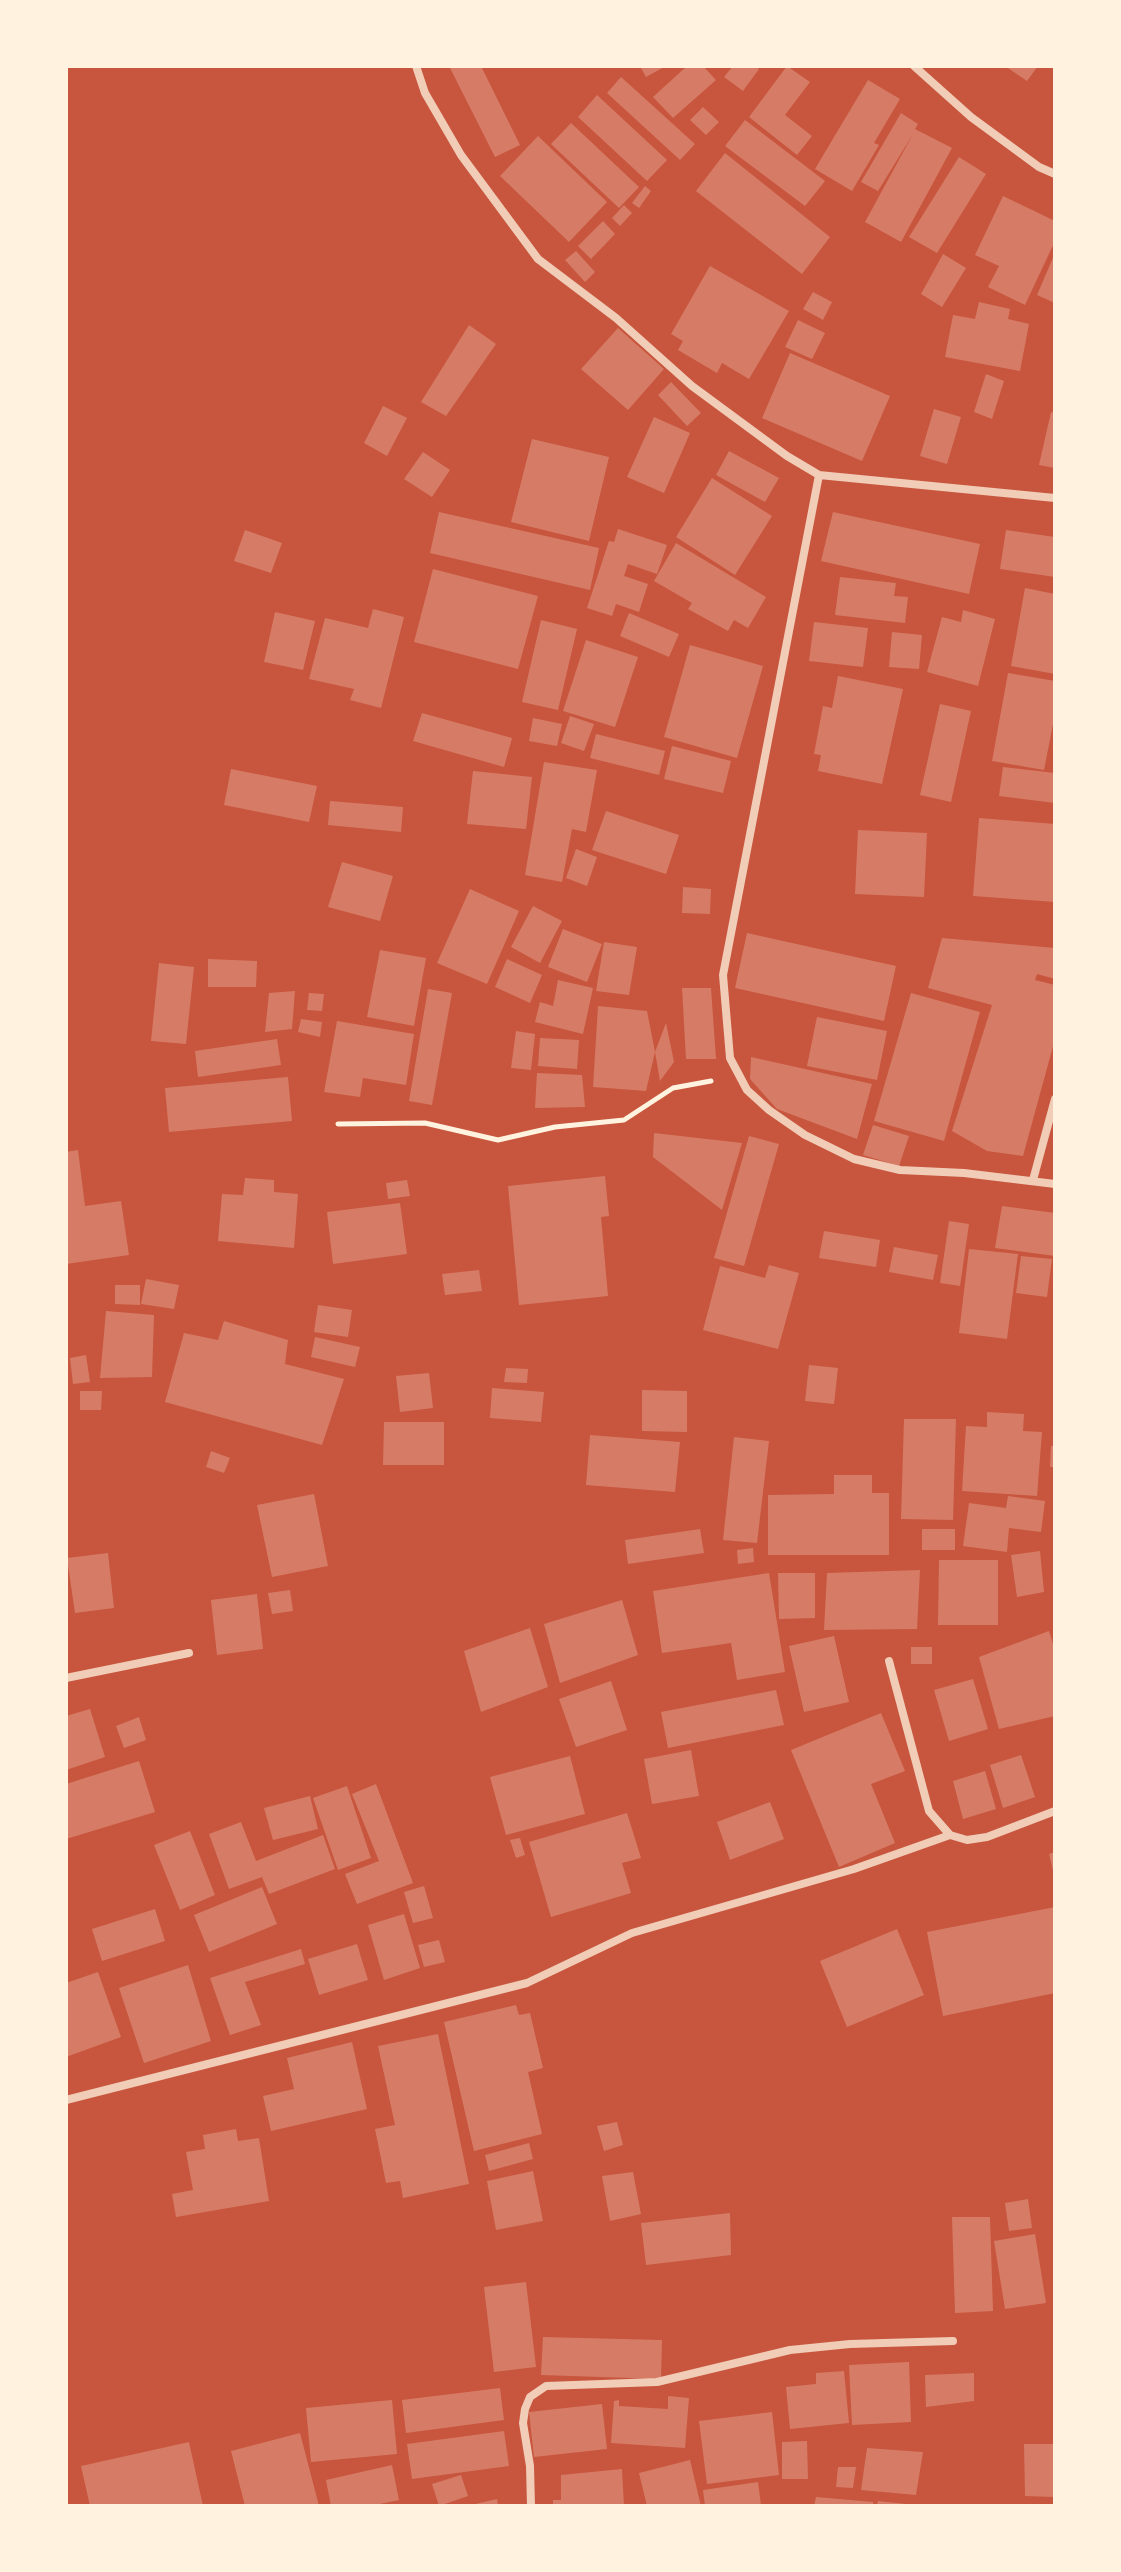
<!DOCTYPE html>
<style>
body{margin:0}
#map{position:relative;width:1121px;height:2572px;overflow:hidden;background:#c8553d;font-family:Overpass,sans-serif}
canvas{display:block}
.frame{position:absolute;inset:0;border:68px solid #fff3e0;pointer-events:none}
</style>
<div id="map">
<canvas width="1121" height="2572"></canvas>
<div class="frame"></div>
</div>
<script>
const context = document.querySelector('canvas').getContext('2d');
context.lineJoin = 'round';
function fillPath(path, color) { context.fillStyle = color; context.fill(path, 'evenodd'); }
const shape = rows => new Path2D(rows.map(r => 'M' + r).join(''));
function stroke(path, color, width, dash) { context.strokeStyle = color; context.lineWidth = width; context.lineCap = dash ? 'butt' : 'round'; context.setLineDash(dash || []); context.stroke(path); }
const building = shape([
 [449,66,481,66,520,145,495,157],
 [640,66,666,66,646,77],
 [687,66,703,66,716,80,673,118,653,97],
 [733,66,755,66,759,69,743,91,724,77],
 [787,66,810,82,785,115,812,136,797,155,749,117],
 [1005,66,1038,66,1027,81],
 [621,77,695,144,680,160,607,93],
 [868,80,900,99,874,143,879,145,852,191,815,169],
 [597,95,667,160,647,181,578,117],
 [703,107,719,122,706,135,690,120],
 [901,113,918,124,915,129,952,148,901,242,865,222,913,134,878,191,861,182],
 [745,120,825,181,805,206,725,146],
 [571,123,639,187,619,208,551,144],
 [538,136,607,202,569,242,500,176],
 [725,153,830,237,802,274,696,191],
 [959,157,986,174,937,253,909,237],
 [645,186,651,191,639,208,632,203],
 [1003,196,1055,221,1055,241,1025,305,988,287,999,266,975,255],
 [624,205,632,213,620,226,612,218],
 [603,221,615,234,591,259,578,246],
 [576,251,595,272,585,282,565,260],
 [1055,253,1055,303,1037,295],
 [943,254,966,268,942,307,921,294],
 [710,266,789,311,749,379,722,363,717,373,678,350,683,341,671,334],
 [813,292,832,302,823,320,803,309],
 [979,302,1010,309,1008,319,1029,324,1020,371,945,357,953,315,975,319],
 [798,320,825,333,812,359,785,347],
 [469,325,496,344,446,416,421,402],
 [618,328,664,369,628,410,581,369],
 [790,353,890,396,862,461,762,418],
 [986,374,1004,381,992,419,974,412],
 [671,382,701,413,687,426,658,395],
 [383,406,407,418,387,456,364,443],
 [934,409,961,417,947,464,920,456],
 [1051,412,1055,413,1055,468,1039,465],
 [654,417,690,433,664,493,627,477],
 [532,439,609,457,589,541,511,522],
 [729,451,779,478,765,502,716,475],
 [423,452,450,470,432,497,404,479],
 [712,478,772,516,735,575,676,537],
 [439,512,599,548,590,590,430,553],
 [833,512,980,544,969,594,821,561],
 [618,529,667,545,657,574,628,564,624,576,648,584,639,612,616,604,612,616,587,608,609,541,614,542],
 [245,530,282,543,271,573,234,561],
 [1006,530,1055,537,1055,577,1000,569],
 [676,543,766,597,748,628,734,620,728,631,688,609,692,603,654,581],
 [433,569,538,596,518,669,414,642],
 [840,577,896,583,894,596,908,597,905,623,835,615],
 [1025,588,1055,594,1055,674,1011,666],
 [373,609,404,617,381,708,350,700,354,689,309,679,325,618,368,628],
 [963,610,995,619,978,686,927,672,942,617,961,622],
 [275,612,315,621,303,670,264,662],
 [629,613,679,634,669,657,620,636],
 [541,620,577,629,558,710,522,702],
 [814,622,868,628,863,667,809,661],
 [892,632,922,635,919,669,889,667],
 [586,640,638,657,615,727,563,711],
 [690,645,763,666,737,758,664,737],
 [1008,673,1055,681,1055,714,1044,770,992,761],
 [838,676,903,689,882,784,818,771,821,755,814,754,823,706,832,708],
 [940,704,971,711,951,802,920,795],
 [422,713,512,738,504,767,413,741],
 [570,716,594,724,584,751,561,743],
 [533,718,562,724,557,746,529,741],
 [596,734,665,751,659,775,590,758],
 [672,746,731,761,723,793,664,779],
 [544,762,597,770,586,832,572,829,562,882,525,875],
 [1003,767,1055,773,1055,803,999,796],
 [231,769,317,786,309,822,224,805],
 [473,771,532,777,526,829,467,824],
 [330,801,403,807,401,832,328,825],
 [606,811,679,835,666,874,592,850],
 [979,818,1055,824,1055,902,973,896],
 [858,830,927,833,924,897,855,894],
 [576,849,597,857,587,886,566,878],
 [342,862,393,876,380,921,328,907],
 [683,887,711,889,710,914,682,913],
 [470,889,519,911,487,984,437,963],
 [533,906,562,921,540,963,511,947],
 [563,929,602,944,587,982,548,967],
 [747,933,896,966,884,1021,735,988],
 [942,938,1055,948,1055,979,1037,974,1035,980,1055,985,1055,1039,1023,1156,987,1151,952,1131,992,1005,928,988],
 [604,942,637,947,629,995,596,991],
 [380,950,426,958,414,1026,367,1017],
 [208,959,257,961,256,987,208,987],
 [507,959,542,975,530,1003,495,987],
 [159,963,194,967,186,1044,151,1041],
 [558,980,593,988,583,1034,535,1022,540,1002,553,1006],
 [682,988,711,988,716,1059,686,1059],
 [428,989,452,993,432,1105,409,1101],
 [295,991,292,1029,265,1032,269,993],
 [309,993,324,994,322,1011,307,1010],
 [911,993,980,1012,944,1141,874,1121],
 [598,1006,647,1011,655,1052,666,1023,674,1062,660,1081,655,1052,646,1091,593,1087],
 [817,1017,887,1031,877,1080,807,1066],
 [301,1019,322,1022,320,1037,298,1032],
 [337,1021,414,1034,406,1085,363,1078,360,1097,324,1092],
 [516,1031,535,1034,531,1070,511,1068],
 [540,1038,579,1040,577,1069,538,1066],
 [277,1039,281,1065,198,1077,195,1051],
 [751,1057,872,1084,857,1139,777,1109,750,1079],
 [537,1073,582,1075,585,1107,535,1108],
 [288,1077,292,1121,169,1132,165,1088],
 [873,1125,909,1136,899,1166,863,1155],
 [654,1133,742,1143,722,1210,653,1157],
 [749,1136,779,1144,744,1266,714,1258],
 [78,1150,85,1206,121,1201,129,1255,66,1264,66,1152],
 [605,1176,609,1216,601,1217,608,1296,519,1305,508,1186],
 [245,1178,274,1180,274,1192,298,1194,294,1248,218,1241,222,1194,243,1195],
 [407,1180,410,1196,388,1199,386,1183],
 [400,1203,407,1254,333,1264,327,1212],
 [1002,1206,1055,1213,1055,1256,995,1248],
 [949,1221,969,1224,960,1286,940,1283],
 [824,1231,880,1240,876,1267,819,1258],
 [894,1247,938,1255,933,1280,889,1272],
 [969,1249,1018,1254,1007,1339,959,1333],
 [1021,1256,1052,1259,1047,1297,1016,1293],
 [769,1265,799,1273,778,1349,703,1330,720,1266,765,1278],
 [479,1270,482,1291,445,1295,442,1274],
 [146,1279,179,1285,174,1309,141,1304],
 [115,1285,140,1285,140,1305,115,1304],
 [318,1305,352,1310,348,1337,314,1332],
 [106,1311,154,1315,152,1377,100,1378],
 [224,1321,288,1340,285,1364,344,1379,322,1445,165,1402,184,1333,218,1340],
 [315,1337,360,1347,355,1367,311,1357],
 [86,1355,90,1382,73,1384,70,1358],
 [809,1365,838,1368,834,1404,805,1401],
 [506,1368,528,1369,527,1383,504,1382],
 [429,1373,433,1408,400,1412,396,1376],
 [492,1388,544,1392,541,1422,490,1418],
 [642,1390,687,1391,687,1432,642,1431],
 [80,1391,102,1391,101,1410,80,1410],
 [987,1412,1024,1414,1023,1431,1042,1432,1037,1496,962,1491,966,1426,987,1427],
 [904,1419,956,1419,953,1520,901,1519],
 [384,1422,444,1422,444,1465,383,1465],
 [590,1435,680,1442,675,1492,586,1485],
 [734,1437,769,1441,757,1543,723,1540],
 [1051,1446,1055,1446,1055,1467,1050,1467],
 [211,1451,230,1458,224,1473,206,1467],
 [834,1475,872,1475,872,1493,889,1493,889,1555,768,1555,768,1495,834,1494],
 [314,1494,328,1566,272,1577,257,1505],
 [1008,1496,1045,1501,1041,1532,1009,1528,1007,1552,963,1546,969,1503,1006,1508],
 [700,1529,704,1553,628,1564,625,1540],
 [922,1529,955,1529,955,1550,922,1550],
 [753,1548,754,1562,738,1564,737,1550],
 [1040,1551,1044,1592,1017,1597,1011,1555],
 [108,1553,114,1608,75,1613,67,1558],
 [939,1560,998,1560,998,1625,938,1625],
 [920,1570,917,1629,824,1630,827,1573],
 [769,1573,785,1672,737,1680,731,1643,662,1653,653,1591],
 [778,1573,815,1573,815,1618,779,1619],
 [290,1590,293,1611,272,1614,268,1593],
 [257,1594,263,1649,217,1655,211,1600],
 [622,1600,638,1655,560,1683,544,1624],
 [530,1628,548,1687,481,1712,464,1651],
 [1049,1631,1055,1650,1055,1716,999,1729,979,1657],
 [834,1636,849,1702,804,1712,789,1646],
 [911,1647,932,1647,932,1664,911,1664],
 [973,1679,988,1729,949,1741,934,1690],
 [611,1681,627,1730,576,1747,559,1699],
 [776,1690,784,1725,668,1748,661,1712],
 [90,1709,105,1757,66,1770,66,1716],
 [881,1713,905,1771,871,1784,895,1843,839,1867,791,1750],
 [139,1717,146,1740,124,1748,116,1726],
 [691,1750,699,1796,652,1804,644,1759],
 [1021,1755,1035,1797,1003,1808,990,1765],
 [570,1756,585,1814,506,1835,490,1777],
 [139,1761,155,1812,66,1839,66,1784],
 [985,1771,996,1809,963,1819,953,1781],
 [376,1784,413,1883,357,1904,345,1874,379,1861,352,1794],
 [347,1786,371,1858,338,1870,313,1798],
 [310,1796,318,1829,273,1840,264,1808],
 [770,1802,784,1839,730,1860,717,1822],
 [627,1813,641,1858,622,1863,631,1893,551,1917,529,1842],
 [241,1822,256,1861,323,1835,335,1869,269,1894,262,1877,229,1889,209,1834],
 [190,1831,215,1895,180,1910,154,1845],
 [520,1838,525,1855,516,1858,510,1840],
 [1055,1852,1055,1875,1054,1875,1049,1854],
 [424,1886,433,1918,413,1923,404,1892],
 [262,1887,277,1924,209,1952,194,1915],
 [1055,1907,1055,1993,943,2016,927,1932],
 [155,1909,165,1941,102,1961,92,1929],
 [404,1914,420,1968,384,1980,368,1925],
 [897,1929,924,1995,847,2027,820,1961],
 [439,1940,445,1962,424,1967,418,1945],
 [357,1944,368,1980,319,1995,308,1959],
 [301,1949,305,1964,245,1982,261,2025,230,2035,210,1978],
 [188,1965,211,2041,144,2063,119,1988],
 [98,1972,121,2037,66,2057,66,1983],
 [516,2005,519,2015,530,2013,543,2068,528,2072,542,2134,474,2151,444,2022],
 [438,2034,469,2184,403,2198,400,2181,386,2183,375,2129,395,2125,378,2046],
 [352,2042,367,2109,271,2131,263,2096,294,2089,287,2058],
 [617,2122,623,2145,604,2151,597,2126],
 [236,2129,238,2141,259,2138,269,2201,176,2217,172,2194,193,2190,186,2152,205,2149,203,2135],
 [529,2143,533,2159,489,2171,485,2155],
 [533,2171,543,2221,496,2230,487,2181],
 [633,2172,641,2214,610,2221,602,2176],
 [1028,2199,1032,2228,1009,2231,1005,2203],
 [730,2213,731,2255,646,2265,641,2223],
 [952,2217,990,2217,993,2311,955,2313],
 [1035,2234,1046,2303,1005,2309,994,2241],
 [526,2282,536,2367,494,2372,484,2287],
 [543,2337,662,2340,661,2379,541,2375],
 [909,2362,911,2422,852,2425,849,2365],
 [844,2371,849,2423,790,2429,786,2387,816,2384,816,2373],
 [974,2373,974,2401,926,2407,925,2375],
 [500,2388,504,2420,406,2433,402,2400],
 [668,2396,689,2398,685,2448,611,2443,614,2401,619,2400,619,2406,668,2409],
 [392,2400,397,2454,311,2462,306,2408],
 [602,2404,607,2449,534,2457,529,2412],
 [772,2412,779,2475,707,2484,699,2421],
 [504,2431,509,2466,412,2479,407,2444],
 [300,2433,319,2506,245,2506,231,2451],
 [807,2441,808,2479,782,2479,782,2442],
 [189,2442,203,2506,90,2506,81,2466],
 [1024,2444,1055,2444,1055,2497,1025,2496],
 [867,2448,923,2452,916,2495,861,2490],
 [690,2460,701,2506,647,2506,639,2473],
 [392,2465,399,2500,370,2506,331,2506,326,2480],
 [838,2467,856,2467,853,2488,836,2487],
 [622,2469,624,2506,553,2506,553,2500,561,2500,561,2475],
 [461,2475,468,2496,439,2506,432,2484],
 [758,2482,761,2505,705,2506,703,2490],
 [816,2497,873,2502,873,2506,814,2506],
 [497,2499,498,2506,471,2506,471,2505],
 [878,2501,906,2504,906,2506,877,2506]
]);
const path = shape([
 [338,1124,425,1123,498,1140,555,1127,624,1120,673,1088,711,1081]
]);
const minor = shape([
 [416,66,425,93,461,155,538,259,616,318,692,386,787,456,819,475,1055,498],
 [914,66,971,117,1039,167,1055,174],
 [819,475,723,975,730,1058,747,1090,769,1110,805,1135,854,1159,900,1170,964,1173,1055,1184],
 [1033,1180,1055,1099],
 [889,1661,929,1811,950,1835,967,1840,987,1837,1055,1811],
 [66,1678,189,1653],
 [66,2100,527,1983,632,1933,854,1869,950,1835],
 [531,2506,530,2466,523,2423,525,2409,530,2397,546,2386,657,2382,790,2350,850,2344,953,2341]
]);
fillPath(building, '#d67c66');
stroke(path, '#fff3e0', 5);
stroke(minor, '#f1ccb7', 8);
</script>
